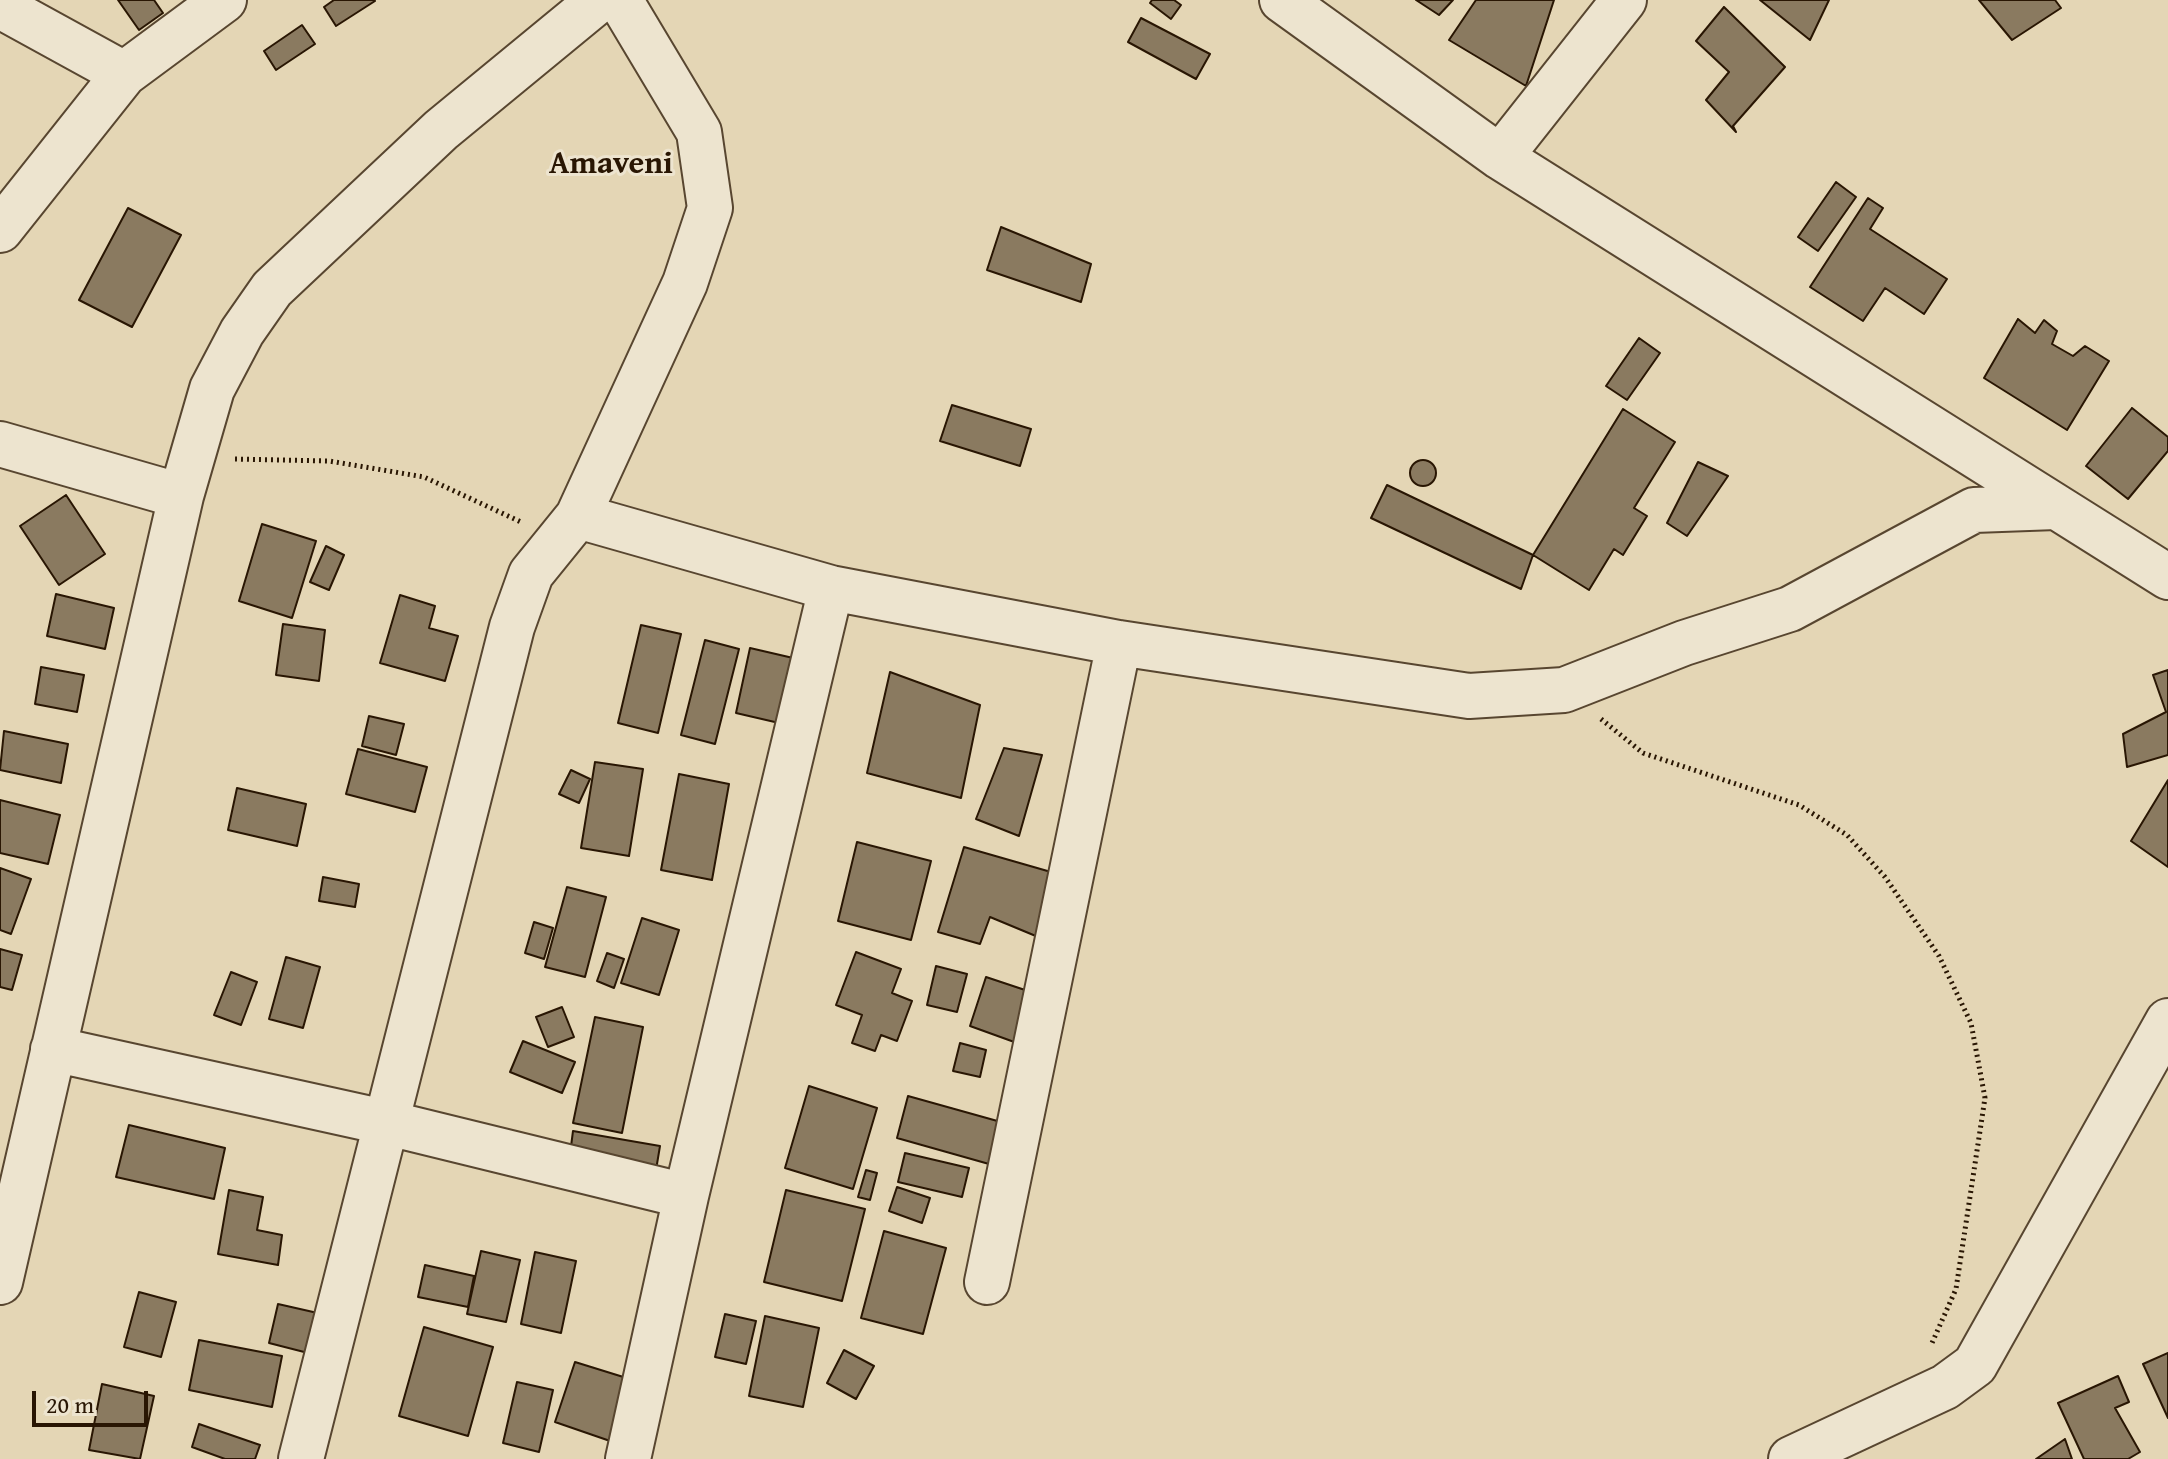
<!DOCTYPE html>
<style>
body{margin:0}
#map{position:relative;width:2168px;height:1459px;overflow:hidden;background:#e4d6b5;font-family:"Gentium Book Plus",serif}
canvas{display:block}
.scale{position:absolute;left:32px;top:1391px;width:116px;height:36px;box-sizing:border-box;border:4px solid #291603;border-top:0;padding-left:10px;font-size:24px;line-height:28px;white-space:nowrap;color:#291603;-webkit-text-stroke:6px #ede4cf;paint-order:stroke}
</style>
<div id="map">
<canvas width="2168" height="1459"></canvas>
<div class="scale">20 m</div>
</div>
<script>
const context = document.querySelector('canvas').getContext('2d');
context.lineJoin = 'round';
function fillPath(path, color) { context.fillStyle = color; context.fill(path, 'evenodd'); }
const shape = rows => new Path2D(rows.map(r => 'M' + r).join(''));
function stroke(path, color, width, dash) { context.strokeStyle = color; context.lineWidth = width; context.lineCap = dash ? 'butt' : 'round'; context.setLineDash(dash || []); context.stroke(path); }
function label(font, color, halo, rows, align = 'center') {
  context.font = font + ' "Gentium Book Plus",serif'; context.lineWidth = 6; context.setLineDash([]); context.textBaseline = 'middle'; context.strokeStyle = halo; context.fillStyle = color; for (const [text, x, y, turn = 0] of rows) {
    context.save(); context.translate(x, y); context.rotate((+turn || 0) * Math.PI / 180); context.textAlign = isNaN(turn) ? turn : align; if (halo) context.strokeText(text, 0, 0); context.fillText(text, 0, 0); context.restore();
  }
}
const building = shape([
 [118,0,154,0,163,13,139,30,118,0],
 [334,0,374,0,375,1,336,26,324,7,334,0],
 [1152,0,1174,0,1181,5,1171,19,1150,3,1152,0],
 [1416,0,1453,0,1439,15,1416,0],
 [1476,0,1554,0,1526,86,1449,40,1476,0],
 [1760,0,1829,0,1810,40,1760,0],
 [1979,0,2055,0,2061,8,2012,40,1979,0],
 [1724,7,1785,67,1733,126,1736,132,1706,100,1729,72,1696,41,1724,7],
 [1141,18,1210,54,1196,79,1128,42,1141,18],
 [302,25,315,44,276,70,264,51,302,25],
 [1836,182,1856,197,1818,251,1798,237,1836,182],
 [1868,198,1883,208,1870,229,1947,279,1924,314,1885,288,1863,321,1810,287,1868,198],
 [128,208,181,235,132,327,79,300,128,208],
 [1001,227,1091,264,1081,302,987,270,1001,227],
 [2018,319,2035,333,2044,320,2057,331,2052,344,2073,356,2085,346,2109,361,2067,430,1984,378,2018,319],
 [1639,338,1660,353,1627,400,1606,386,1639,338],
 [952,405,1031,429,1020,466,940,441,952,405],
 [2132,408,2168,437,2168,451,2128,499,2086,466,2132,408],
 [1623,409,1675,442,1634,508,1647,516,1623,555,1614,549,1589,590,1533,555,1623,409],
 '1410 473a13 13 0 1 1 26 0a13 13 0 1 1-26 0Z',
 [1698,462,1728,476,1687,536,1667,523,1698,462],
 [1387,485,1533,555,1521,589,1371,518,1387,485],
 [66,495,105,554,59,585,20,526,66,495],
 [262,524,316,541,292,618,239,601,262,524],
 [326,546,344,555,329,590,310,582,326,546],
 [56,594,114,608,105,649,47,636,56,594],
 [400,595,435,606,429,628,458,636,445,681,380,663,400,595],
 [283,624,325,630,319,681,276,675,283,624],
 [641,625,681,634,658,733,618,723,641,625],
 [705,640,739,649,715,744,681,735,705,640],
 [750,648,806,661,792,726,736,713,750,648],
 [41,667,84,675,77,712,35,704,41,667],
 [2168,670,2168,755,2127,767,2123,734,2166,712,2153,675,2168,670],
 [890,672,980,705,961,798,867,773,890,672],
 [369,716,404,724,396,755,362,746,369,716],
 [4,731,68,744,61,783,0,770,4,731],
 [1004,748,1042,755,1019,836,976,819,1004,748],
 [358,749,427,767,415,812,346,794,358,749],
 [595,762,643,769,629,856,581,848,595,762],
 [571,770,590,779,579,803,559,794,571,770],
 [679,774,729,784,712,880,661,870,679,774],
 [2168,780,2168,867,2131,841,2168,780],
 [237,788,306,804,297,846,228,830,237,788],
 [0,800,60,815,48,864,0,853,0,800],
 [857,842,931,861,911,940,838,921,857,842],
 [964,847,1058,874,1043,939,990,917,980,944,938,932,964,847],
 [0,868,31,879,11,934,0,930,0,868],
 [323,877,359,884,355,907,319,901,323,877],
 [567,887,606,897,585,977,545,967,567,887],
 [642,918,679,930,659,995,621,983,642,918],
 [534,922,553,928,544,959,525,953,534,922],
 [0,949,22,955,12,990,0,987,0,949],
 [856,952,901,969,892,993,912,1001,897,1041,881,1035,875,1051,852,1043,862,1015,836,1005,856,952],
 [607,953,624,959,614,988,597,981,607,953],
 [286,957,320,967,303,1028,269,1019,286,957],
 [936,966,967,974,957,1012,927,1005,936,966],
 [231,972,257,982,241,1025,214,1015,231,972],
 [986,977,1034,993,1017,1043,970,1026,986,977],
 [562,1007,574,1037,548,1047,536,1017,562,1007],
 [595,1017,643,1027,622,1133,573,1123,595,1017],
 [523,1041,575,1062,562,1093,510,1072,523,1041],
 [960,1043,986,1050,980,1077,953,1071,960,1043],
 [809,1086,877,1108,853,1189,785,1168,809,1086],
 [908,1096,1001,1122,989,1164,897,1138,908,1096],
 [129,1125,225,1148,214,1199,116,1177,129,1125],
 [573,1131,660,1146,655,1176,569,1162,573,1131],
 [905,1153,969,1168,962,1197,898,1182,905,1153],
 [866,1170,877,1173,870,1200,858,1197,866,1170],
 [897,1187,930,1198,922,1223,889,1211,897,1187],
 [229,1190,263,1197,257,1230,282,1235,278,1265,218,1254,229,1190],
 [786,1190,865,1209,842,1301,764,1282,786,1190],
 [884,1231,946,1248,923,1334,861,1318,884,1231],
 [481,1251,520,1260,506,1322,467,1314,481,1251],
 [535,1252,576,1261,561,1333,521,1324,535,1252],
 [425,1265,474,1276,468,1307,418,1297,425,1265],
 [139,1292,176,1302,161,1357,124,1347,139,1292],
 [278,1304,322,1314,312,1354,269,1343,278,1304],
 [725,1314,756,1321,746,1364,715,1357,725,1314],
 [765,1316,819,1328,803,1407,749,1396,765,1316],
 [424,1327,493,1347,468,1436,399,1416,424,1327],
 [199,1340,282,1356,272,1407,189,1390,199,1340],
 [844,1350,874,1366,856,1399,827,1383,844,1350],
 [2168,1353,2168,1418,2143,1364,2168,1353],
 [575,1362,633,1380,613,1442,555,1422,575,1362],
 [2118,1376,2129,1402,2115,1408,2140,1452,2128,1459,2084,1459,2058,1403,2118,1376],
 [517,1382,553,1390,539,1452,503,1443,517,1382],
 [102,1384,154,1396,140,1459,89,1450,102,1384],
 [199,1424,260,1445,255,1459,225,1459,192,1447,199,1424],
 [2065,1439,2072,1459,2036,1459,2065,1439]
]);
const path = shape([
 [235,459,329,461,424,477,521,522],
 [1601,719,1643,753,1799,805,1847,835,1885,877,1939,956,1971,1023,1985,1098,1956,1289,1932,1343]
]);
const minor = shape([
 [1282,0,1500,157,2168,577],
 [0,6,124,74],
 [1500,157,1624,0],
 [0,230,124,74,224,0],
 [0,444,181,496],
 [578,516,831,588,1119,643,1469,696,1564,690,1684,643,1790,609,1974,510,2056,507],
 [53,1049,384,1122,686,1196],
 [0,1282,181,496,212,389,242,332,272,289,441,130,599,0],
 [987,1282,1119,643],
 [301,1459,512,627,531,574,578,516,685,283,710,208,699,132,620,0],
 [628,1459,686,1196,831,588],
 [1791,1459,1945,1387,1975,1365,2168,1021]
]);
const districtNames = [
 ["Amaveni",611,165]
];
fillPath(building, '#8a7a60');
stroke(building, '#291603', 2);
stroke(minor, '#584630', 48);
stroke(path, '#291603', 5, [2, 4]);
stroke(minor, '#ede4cf', 44);
label('bold 32px', '#291603', '#ede4cf', districtNames);
</script>
